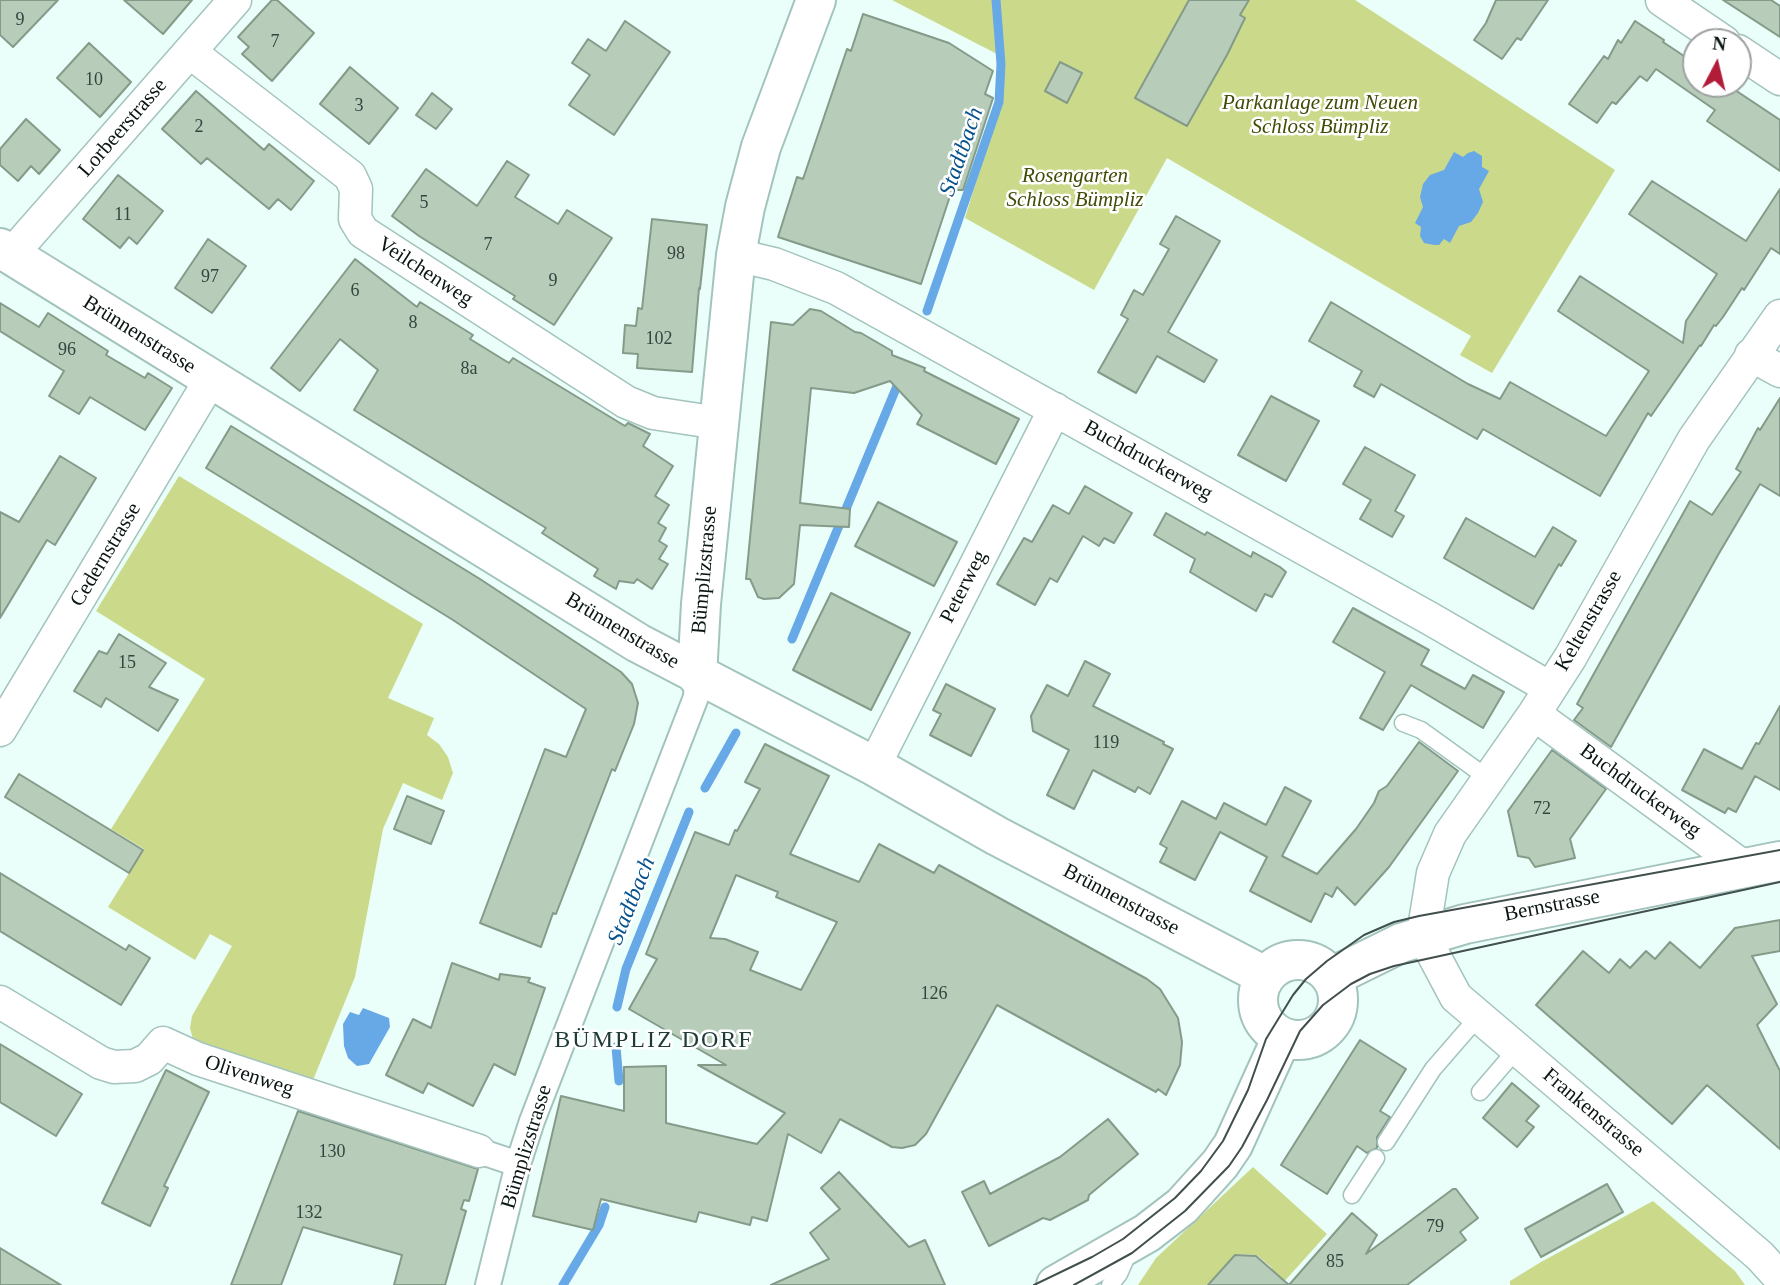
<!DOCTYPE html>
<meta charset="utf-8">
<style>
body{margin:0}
#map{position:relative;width:1780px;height:1285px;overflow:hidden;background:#eafefa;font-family:"Times New Roman",serif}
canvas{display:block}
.north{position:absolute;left:1682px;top:28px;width:70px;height:70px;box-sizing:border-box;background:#fff;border:2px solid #9da2a1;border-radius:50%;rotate:7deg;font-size:19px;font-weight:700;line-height:28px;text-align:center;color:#0a1614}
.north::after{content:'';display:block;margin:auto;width:24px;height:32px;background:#b11d38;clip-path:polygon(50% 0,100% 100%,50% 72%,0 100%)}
</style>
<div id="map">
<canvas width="1780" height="1285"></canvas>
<div class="north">N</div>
</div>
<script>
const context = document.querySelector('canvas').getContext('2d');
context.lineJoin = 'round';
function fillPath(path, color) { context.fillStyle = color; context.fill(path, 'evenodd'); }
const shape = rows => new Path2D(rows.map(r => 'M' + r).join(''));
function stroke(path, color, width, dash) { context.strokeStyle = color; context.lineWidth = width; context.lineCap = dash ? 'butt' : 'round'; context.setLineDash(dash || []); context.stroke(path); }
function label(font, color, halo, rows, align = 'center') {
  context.font = font + ' "Times New Roman",serif'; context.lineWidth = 5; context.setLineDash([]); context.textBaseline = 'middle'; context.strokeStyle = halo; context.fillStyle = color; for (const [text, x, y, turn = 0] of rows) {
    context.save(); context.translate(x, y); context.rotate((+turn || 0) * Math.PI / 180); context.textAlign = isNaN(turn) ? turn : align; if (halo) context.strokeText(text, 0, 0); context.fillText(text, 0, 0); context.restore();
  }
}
const green = shape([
 [892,0,1355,0,1615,170,1492,373,1460,355,1471,336,1167,158,1094,290,965,218,1000,102,1001,56],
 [179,476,423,624,388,698,434,718,427,735,439,744,448,757,453,773,442,800,403,783,383,829,355,977,311,1085,197,1045,193,1039,190,1028,192,1016,232,946,210,934,195,960,108,907,144,849,111,829,205,679,96,611],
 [1253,1167,1327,1234,1281,1285,1271,1285,1272,1268,1257,1255,1235,1254,1207,1285,1138,1285,1156,1258],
 [1653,1201,1735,1271,1745,1285,1510,1285,1510,1281,1541,1262]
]);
const water = shape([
 [1474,151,1482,156,1482,167,1489,171,1479,189,1483,202,1478,213,1471,222,1459,226,1450,243,1444,239,1439,245,1434,245,1424,243,1420,236,1421,227,1415,223,1423,207,1420,197,1423,184,1430,175,1444,170,1454,152,1463,157,1468,153],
 [363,1008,389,1018,390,1027,369,1064,357,1066,348,1058,344,1046,343,1024,350,1012,359,1015]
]);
const stream = shape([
 [927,311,999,102,1001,64,996,0],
 [792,639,897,386],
 [705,788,736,733],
 [617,1007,626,969,689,812],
 [616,1047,619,1081],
 [563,1285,599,1225,605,1207]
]);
const building = shape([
 [0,0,58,0,13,47,0,35,0,0],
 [124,0,192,0,163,34,124,0],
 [272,0,277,0,314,33,272,81,242,54,249,47,238,37,272,0],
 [1189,0,1249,0,1240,15,1245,18,1227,55,1187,126,1135,98,1189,0],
 [1496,0,1548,0,1521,40,1517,38,1502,59,1474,40,1486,23,1496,0],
 [1723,0,1771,0,1780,6,1780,37,1723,0],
 [863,14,949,43,993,71,985,94,993,98,963,190,952,190,921,284,778,237,797,177,803,179,847,49,851,51,863,14],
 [625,21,670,52,614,135,569,105,590,75,572,63,588,39,606,51,625,21],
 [1635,21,1664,40,1663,42,1696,64,1696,84,1726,84,1780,120,1780,171,1707,121,1715,110,1656,69,1647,81,1640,76,1616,104,1612,102,1597,123,1569,104,1604,56,1608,59,1618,40,1621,43,1635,21],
 [89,43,131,82,100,117,57,78,89,43],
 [1060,62,1082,73,1067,103,1045,91,1060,62],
 [350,67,398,108,369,144,320,104,350,67],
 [196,91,264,150,269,144,314,181,291,210,278,199,269,209,207,158,201,164,162,129,196,91],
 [432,93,452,109,436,129,416,115,432,93],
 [26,119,60,150,39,174,31,166,18,181,0,165,0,149,26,119],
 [507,161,529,175,515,197,558,224,567,210,612,238,554,325,513,299,515,296,419,236,392,216,426,169,477,206,507,161],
 [118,175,163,211,137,244,129,237,120,248,83,219,118,175],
 [1652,181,1746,241,1780,189,1780,254,1771,248,1744,290,1742,288,1723,317,1716,326,1714,325,1701,346,1700,345,1651,416,1648,413,1600,496,1483,429,1477,439,1381,384,1374,397,1354,386,1362,371,1309,341,1331,302,1468,384,1500,399,1510,382,1606,436,1649,371,1558,311,1580,276,1683,343,1686,321,1717,274,1629,214,1652,181],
 [1176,216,1220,241,1168,332,1217,360,1204,382,1157,356,1136,393,1098,372,1128,319,1121,315,1134,290,1143,295,1169,249,1160,244,1176,216],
 [652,219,707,225,700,289,699,288,692,372,637,368,638,354,623,353,625,325,636,326,638,308,642,309,652,219],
 [208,239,246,266,212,313,175,288,208,239],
 [355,259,417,307,420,302,473,335,470,339,509,363,513,358,625,426,628,423,650,434,643,446,673,466,655,496,669,505,658,523,666,528,659,541,667,546,659,559,668,564,652,589,637,579,634,583,619,581,616,589,594,576,598,569,542,533,546,528,354,410,378,370,340,339,300,391,271,368,355,259],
 [0,303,39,327,48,313,108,351,106,355,145,378,148,373,172,388,145,430,90,397,79,414,49,396,64,371,0,331,0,303],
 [810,309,821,311,855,332,861,333,892,351,892,355,925,368,924,371,1019,419,996,464,917,424,922,415,890,381,854,393,811,388,800,503,850,509,849,527,800,525,794,584,779,598,764,599,758,597,750,579,746,579,771,322,793,325,810,309],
 [1271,396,1319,421,1286,481,1238,455,1271,396],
 [1780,398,1780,496,1760,484,1718,555,1611,747,1574,720,1583,708,1577,704,1690,501,1712,515,1741,472,1736,469,1758,428,1760,430,1780,398],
 [231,426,480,579,621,672,632,684,638,703,634,724,615,771,612,769,556,914,553,913,541,947,480,923,545,749,566,757,586,709,453,620,206,468,231,426],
 [1365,447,1415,475,1395,511,1404,516,1392,537,1360,519,1371,500,1343,484,1365,447],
 [60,456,96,478,55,545,47,540,0,618,0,512,19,522,60,456],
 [1085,486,1132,513,1114,543,1104,538,1099,546,1083,536,1057,582,1050,578,1035,605,997,584,1024,538,1032,542,1053,505,1069,514,1085,486],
 [878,502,957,542,934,586,855,546,878,502],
 [1166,513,1205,535,1207,532,1251,557,1253,552,1280,567,1286,572,1272,597,1265,594,1256,611,1190,572,1195,559,1154,535,1166,513],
 [1466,518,1535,557,1553,527,1576,541,1561,566,1559,564,1533,609,1444,558,1466,518],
 [831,593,910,633,871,710,793,670,831,593],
 [1353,608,1429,650,1421,665,1465,689,1473,675,1504,692,1483,728,1411,685,1383,730,1360,718,1385,672,1333,642,1353,608],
 [119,634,166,663,149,687,178,700,158,731,106,698,101,707,74,691,99,651,107,654,119,634],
 [1085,661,1110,674,1093,706,1164,742,1163,744,1173,749,1150,794,1138,787,1135,792,1093,770,1074,809,1047,795,1069,750,1033,731,1031,716,1047,685,1068,696,1085,661],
 [946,684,995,709,971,756,930,735,941,714,933,710,946,684],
 [1780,706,1780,790,1755,776,1736,812,1728,808,1725,813,1682,790,1704,749,1742,769,1756,743,1759,744,1780,706],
 [1419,742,1458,771,1389,867,1355,905,1337,887,1332,897,1325,893,1311,922,1250,891,1267,857,1220,832,1195,880,1160,862,1167,848,1160,844,1182,801,1216,819,1224,803,1266,825,1285,787,1311,801,1282,856,1317,874,1356,829,1374,803,1379,791,1387,786,1419,742],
 [765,744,829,776,790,854,859,882,879,844,934,873,939,865,1147,979,1160,989,1178,1018,1182,1042,1180,1065,1166,1095,1158,1089,1156,1092,997,1005,926,1134,915,1145,902,1148,892,1147,840,1119,821,1153,788,1134,767,1221,752,1217,750,1225,699,1212,696,1222,601,1199,593,1230,533,1216,561,1096,624,1111,624,1067,666,1066,666,1123,757,1144,785,1113,698,1065,726,1065,629,1009,657,959,646,954,695,832,729,845,735,830,737,831,760,789,745,782,765,744],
 [736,875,778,892,776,897,837,922,801,990,750,970,758,952,725,939,710,938,736,875],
 [1552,750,1606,789,1570,839,1575,858,1535,867,1529,858,1518,856,1508,811,1552,750],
 [19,774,143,850,129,873,5,797,19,774],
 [407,796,444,811,431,844,394,829,407,796],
 [0,873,126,950,129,945,150,958,121,1005,0,931,0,873],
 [1780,920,1780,951,1752,956,1777,1004,1757,1025,1780,1071,1780,1149,1707,1085,1672,1124,1536,1005,1583,951,1609,973,1620,959,1630,968,1646,951,1655,959,1670,942,1700,968,1735,928,1780,920],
 [452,963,499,980,500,974,530,978,528,982,545,988,515,1075,494,1064,473,1106,428,1083,423,1093,386,1075,413,1019,431,1028,452,963],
 [1360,1040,1406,1069,1380,1111,1390,1117,1377,1137,1377,1148,1367,1153,1357,1146,1327,1194,1281,1165,1360,1040],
 [0,1044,82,1094,56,1136,0,1102,0,1044],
 [166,1070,209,1092,164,1186,168,1188,150,1226,102,1203,166,1070],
 [1512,1083,1539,1106,1526,1121,1534,1127,1517,1147,1483,1118,1512,1083],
 [298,1111,478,1169,469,1201,464,1200,461,1209,466,1211,445,1285,394,1285,402,1255,303,1227,281,1285,231,1285,298,1111],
 [1108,1119,1138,1154,1089,1195,1088,1200,1050,1220,1043,1218,989,1246,962,1192,984,1181,990,1194,1060,1157,1108,1119],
 [839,1172,909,1247,925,1240,945,1285,771,1285,829,1259,810,1233,840,1209,821,1188,839,1172],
 [1607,1184,1623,1212,1541,1257,1525,1229,1607,1184],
 [1453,1189,1456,1189,1478,1218,1460,1232,1466,1240,1407,1285,1208,1285,1235,1255,1256,1256,1289,1285,1352,1213,1377,1235,1366,1254,1453,1189],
 [0,1248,61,1285,0,1285,0,1248]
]);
const service = shape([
 [1403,723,1421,730,1489,779],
 [1480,1092,1517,1049],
 [1386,1142,1433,1069,1479,1016],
 [1352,1195,1376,1158],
 [1110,1285,1119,1274,1129,1251]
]);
const pedestrian = shape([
 [479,1151,518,1164],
 [488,1285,518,1164,532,1121,696,697,697,676]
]);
const minor = shape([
 [1662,0,1724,42],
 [1738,51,1780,79],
 [190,52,350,176,356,189,355,219,363,232,626,402,653,413,719,423],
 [11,255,235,0],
 [736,255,774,264,836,288,863,303,1429,618,1550,688],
 [1780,316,1694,439,1570,658,1534,714,1450,834,1433,873,1423,935,1456,997,1760,1256,1780,1278],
 [1751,355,1780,371],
 [1534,714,1745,868],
 [0,730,211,379],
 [874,766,1055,409],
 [0,1002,101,1063,114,1067,135,1066,149,1059,163,1043,198,1059,479,1151]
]);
const tertiary = shape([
 [0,248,638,643,874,766,997,836,1265,976],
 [697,676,701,604,736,255,745,207,761,147,816,0],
 '1258 1000a40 40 0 1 1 80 0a40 40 0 1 1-80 0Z',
 [1332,977,1401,943,1465,924,1780,861],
 [1056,1285,1147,1233,1182,1206,1220,1164,1233,1145,1282,1037]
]);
const tram = shape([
 [1034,1285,1092,1257,1123,1239,1175,1198,1201,1171,1223,1141,1248,1090,1266,1039,1293,995,1306,979,1327,961,1364,935,1394,922,1419,916,1780,850],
 [1074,1285,1132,1253,1185,1211,1229,1166,1242,1147,1267,1100,1300,1031,1323,1005,1351,984,1370,974,1394,966,1780,882]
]);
const numberNames = [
 ["9",20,20],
 ["7",275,42],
 ["10",94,80],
 ["3",359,106],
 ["2",199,127],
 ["5",424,203],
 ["11",123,215],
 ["7",488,245],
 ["98",676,254],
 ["97",210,277],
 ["9",553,281],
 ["6",355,291],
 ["8",413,323],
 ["102",659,339],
 ["96",67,350],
 ["8a",469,369],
 ["15",127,663],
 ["119",1106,743],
 ["72",1542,809],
 ["126",934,994],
 ["130",332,1152],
 ["132",309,1213],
 ["79",1435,1227],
 ["85",1335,1262]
];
const parkNames = [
 ["Parkanlage zum Neuen",1320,103],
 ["Schloss Bümpliz",1320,127],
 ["Rosengarten",1075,176],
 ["Schloss Bümpliz",1075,200]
];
const streetNames = [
 ["Lorbeerstrasse",123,128,-49],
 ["Veilchenweg",425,272,33],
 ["Brünnenstrasse",139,335,32],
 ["Buchdruckerweg",1148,461,29],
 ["Cedernstrasse",106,555,-59],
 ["Bümplizstrasse",705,570,-85],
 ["Peterweg",964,587,-63],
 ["Keltenstrasse",1589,621,-60],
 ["Brünnenstrasse",622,631,31],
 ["Buchdruckerweg",1640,791,36],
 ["Brünnenstrasse",1121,900,28],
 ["Bernstrasse",1552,906,-11],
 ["Olivenweg",249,1076,18],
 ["Frankenstrasse",1593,1113,40],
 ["Bümplizstrasse",527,1147,-73]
];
const waterNames = [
 ["Stadtbach",962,152,-71],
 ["Stadtbach",632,901,-68]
];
const quarterNames = [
 ["BÜMPLIZ DORF",654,1041]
];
fillPath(green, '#cbda8a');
fillPath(water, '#67a8e7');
stroke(stream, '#67a8e7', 9);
fillPath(building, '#b7cdba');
stroke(building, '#859b89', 2);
stroke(service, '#a3c3bd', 19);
stroke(pedestrian, '#a3c3bd', 28);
stroke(minor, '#a3c3bd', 35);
stroke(tertiary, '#a3c3bd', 42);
stroke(service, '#fff', 16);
stroke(pedestrian, '#fff', 24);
stroke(minor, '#fff', 32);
stroke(tertiary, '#fff', 38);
stroke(tram, '#414f4d', 2);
label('18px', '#35443e', null, numberNames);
label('italic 21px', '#424b06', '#fff', parkNames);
label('21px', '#0a1614', '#fff', streetNames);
label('italic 23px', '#07528c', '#fff', waterNames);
context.letterSpacing = '2px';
label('24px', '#1f3b37', '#fff', quarterNames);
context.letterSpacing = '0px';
</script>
